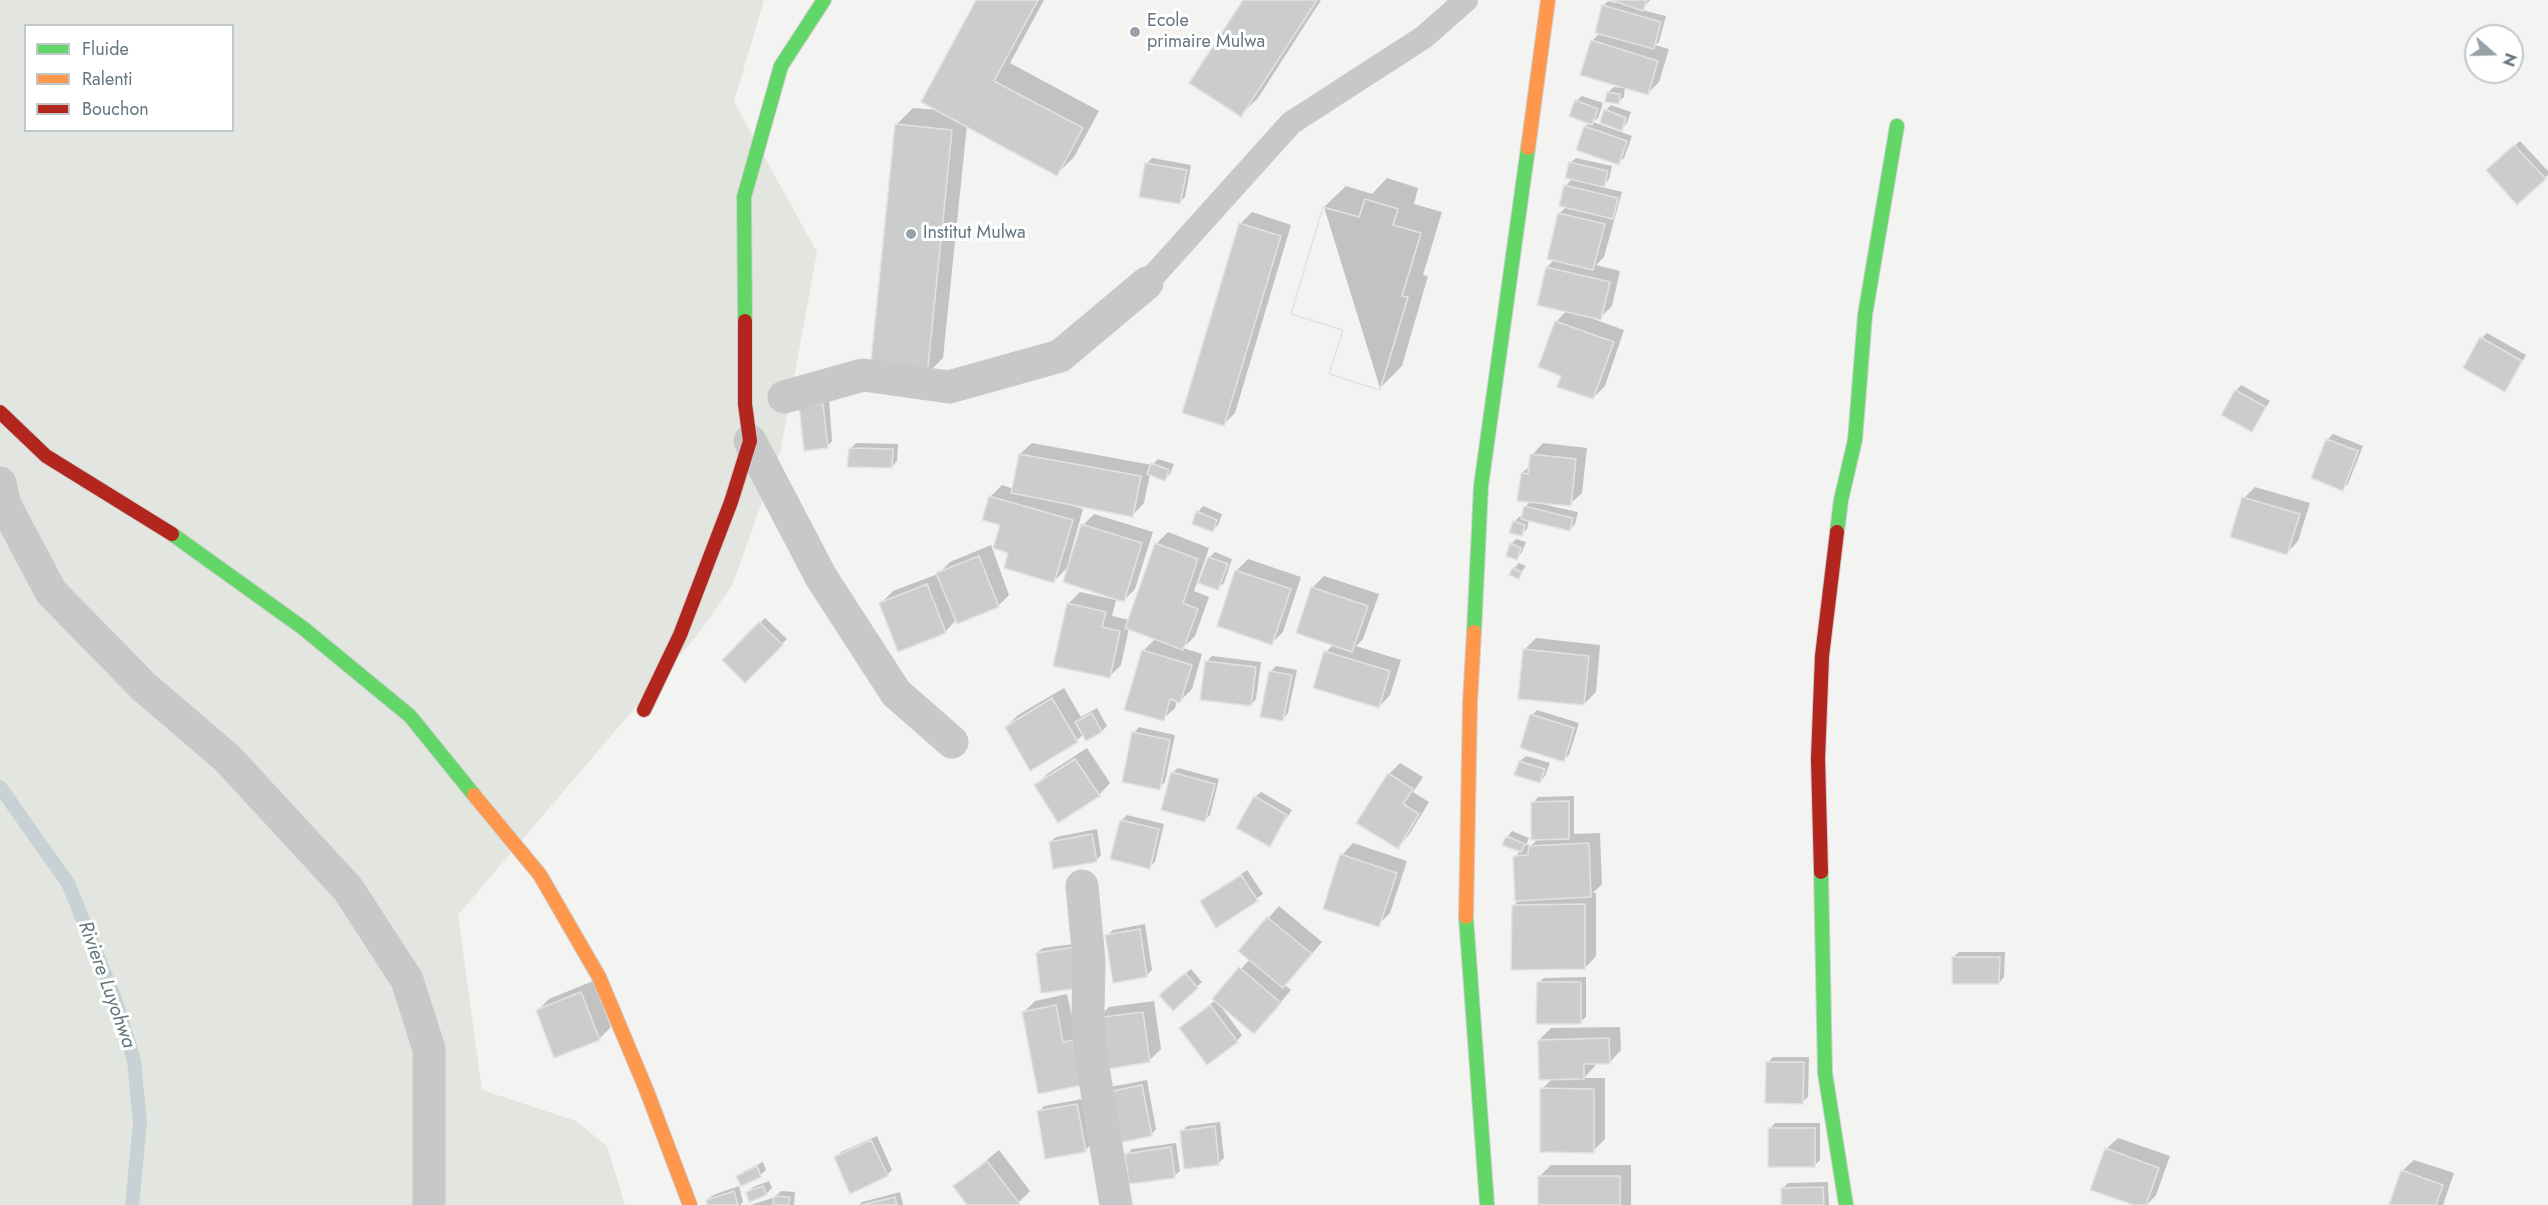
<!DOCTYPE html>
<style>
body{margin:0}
#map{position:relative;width:2548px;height:1205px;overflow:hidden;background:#f3f3f2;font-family:Jost,sans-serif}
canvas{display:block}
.legend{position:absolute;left:24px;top:24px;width:210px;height:108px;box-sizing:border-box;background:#fff;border:2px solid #c1c8cc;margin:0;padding:8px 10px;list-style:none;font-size:18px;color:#657680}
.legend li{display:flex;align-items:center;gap:12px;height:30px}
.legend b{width:30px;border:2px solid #c1c8cc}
.north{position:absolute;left:2464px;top:24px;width:60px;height:60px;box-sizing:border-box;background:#fff;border:2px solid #c1c8cc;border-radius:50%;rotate:110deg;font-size:16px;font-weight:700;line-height:24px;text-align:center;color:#657680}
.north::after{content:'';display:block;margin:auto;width:21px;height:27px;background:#97a2a8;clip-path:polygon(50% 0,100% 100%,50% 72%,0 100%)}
</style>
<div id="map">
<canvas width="2548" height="1205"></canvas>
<ul class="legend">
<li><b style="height:8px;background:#63d668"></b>Fluide</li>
<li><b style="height:8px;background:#ff974d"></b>Ralenti</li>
<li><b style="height:8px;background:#b3261e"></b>Bouchon</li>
</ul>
<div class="north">N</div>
</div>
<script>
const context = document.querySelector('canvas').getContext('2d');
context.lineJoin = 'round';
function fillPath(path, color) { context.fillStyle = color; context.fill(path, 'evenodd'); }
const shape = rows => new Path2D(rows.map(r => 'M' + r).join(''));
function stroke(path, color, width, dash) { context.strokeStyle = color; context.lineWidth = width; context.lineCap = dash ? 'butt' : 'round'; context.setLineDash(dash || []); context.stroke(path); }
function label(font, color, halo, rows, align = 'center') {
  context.font = font + ' Jost,sans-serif'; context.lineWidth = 6; context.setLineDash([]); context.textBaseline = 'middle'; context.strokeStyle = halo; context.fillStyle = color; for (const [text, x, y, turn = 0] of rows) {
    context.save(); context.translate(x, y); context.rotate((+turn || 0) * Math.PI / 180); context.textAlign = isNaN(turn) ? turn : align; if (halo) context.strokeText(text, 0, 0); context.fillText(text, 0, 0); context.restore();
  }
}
const green = shape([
 [0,0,764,0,734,102,817,252,781,449,732,586,698,634,458,915,482,1090,576,1121,607,1146,625,1205,0,1205],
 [26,26,232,26,232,130,26,130]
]);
const shadow = shape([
 [978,0,1044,0,1010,63,1099,111,1074,157,1057,174,967,125,943,358,926,375,896,125,913,108,939,110],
 [1245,0,1321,0,1258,98,1241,115],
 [1616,0,1650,0,1642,10,1666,16,1659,42,1655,45,1669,49,1659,82,1647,94,1625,87,1624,97,1618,102,1608,92,1614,87,1622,88,1623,86,1592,41,1600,33,1603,6,1608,1,1616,3],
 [1582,96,1603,103,1598,118,1593,122,1632,136,1624,158,1618,163,1585,127,1590,122,1576,101],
 [1611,105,1631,112,1627,123,1621,129,1606,110],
 [2520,141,2548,171,2548,175,2518,203,2493,165],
 [1152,158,1191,165,1185,197,1179,203,1146,164],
 [1576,158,1612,166,1609,179,1602,187,1622,192,1604,257,1596,265,1620,271,1612,306,1600,318,1589,315,1588,317,1624,330,1605,386,1593,398,1563,375,1556,322,1567,310,1547,267,1555,259,1559,214,1567,206,1561,205,1566,185,1573,178,1570,163],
 [1387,178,1418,188,1414,204,1442,212,1423,275,1428,276,1402,366,1380,388,1324,207,1346,186,1372,194],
 [1252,212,1291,225,1235,413,1224,424,1240,224],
 [2487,333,2526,355,2510,384,2505,390,2482,338],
 [2241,385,2270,401,2252,430,2236,391],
 [829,399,832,441,827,447,801,407],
 [2333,434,2363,446,2348,484,2343,489,2327,440],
 [856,443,898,444,897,461,892,467,850,449],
 [1032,443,1152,465,1158,459,1174,464,1170,474,1165,479,1150,474,1144,503,1133,515,1073,504,1073,506,1083,509,1069,559,1071,560,1083,525,1094,514,1153,532,1135,589,1124,600,1069,566,1054,581,1010,552,990,497,1002,485,1014,489,1020,454],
 [1543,443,1587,448,1582,493,1570,504,1543,502,1542,504,1578,512,1575,524,1569,530,1529,520,1527,529,1521,534,1514,522,1520,516,1523,517,1526,506,1531,501,1522,473,1531,465,1532,455],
 [2255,487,2310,503,2298,541,2287,553,2244,498],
 [1203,506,1222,514,1218,525,1213,530,1198,512],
 [1168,532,1209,548,1194,591,1209,597,1195,636,1183,648,1202,654,1192,689,1180,701,1177,700,1175,708,1163,719,1143,651,1156,638,1129,628,1121,665,1109,677,1068,604,1080,592,1116,600,1112,616,1129,620,1156,544],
 [1516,539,1526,542,1522,552,1517,558,1511,544],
 [991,545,1009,595,998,606,956,620,945,632,881,603,893,591,938,574,950,562],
 [1215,552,1232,559,1224,583,1218,588,1209,558],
 [1248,559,1301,577,1283,632,1272,643,1236,571],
 [1519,563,1526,566,1518,577,1513,569],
 [1324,576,1379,594,1363,639,1356,646,1401,660,1390,695,1379,707,1326,652,1334,644,1312,588],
 [765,618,787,639,745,681,724,660],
 [1536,638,1600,645,1596,692,1584,704,1524,650],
 [1212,656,1261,662,1256,699,1251,705,1207,661],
 [1276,666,1297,670,1288,713,1283,719,1270,672],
 [1064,688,1081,717,1097,708,1107,726,1102,731,1084,734,1077,740,1006,727,1018,715],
 [1537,710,1579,723,1569,755,1563,760,1532,715],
 [1139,727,1175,735,1165,782,1159,788,1134,733],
 [1087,748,1110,783,1099,795,1036,786,1047,774],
 [1526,756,1550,763,1545,776,1540,782,1520,761],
 [1400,763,1423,777,1413,792,1429,802,1409,835,1398,847,1389,774],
 [1178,768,1219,779,1210,815,1205,820,1172,773],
 [1261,792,1292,810,1269,845,1255,797],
 [1574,796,1574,834,1600,833,1602,884,1593,893,1596,893,1596,956,1585,968,1513,906,1520,899,1515,857,1521,850,1507,837,1512,831,1529,838,1526,845,1532,845,1538,838,1533,803,1538,797],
 [1127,815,1164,824,1155,862,1149,867,1121,821],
 [1097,829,1101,855,1096,861,1050,842,1056,837],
 [1353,843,1407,861,1390,913,1378,925,1325,908,1342,855],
 [1247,870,1263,894,1217,926,1202,902],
 [1279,906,1322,942,1285,985,1291,990,1265,1021,1219,1004,1242,1035,1237,1041,1187,1022,1216,1000,1214,999,1250,959,1240,951],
 [1145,924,1152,970,1146,976,1107,935,1113,930],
 [1080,943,1085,981,1037,953,1043,948],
 [1959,952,2005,952,2004,977,1999,983,1953,957],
 [1191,969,1202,982,1173,1008,1167,990],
 [1586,977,1586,1017,1580,1022,1538,983,1544,978],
 [593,981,611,1027,599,1039,537,1011,549,999],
 [1067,994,1075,1031,1081,1084,1023,1013,1035,1001],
 [1154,1001,1161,1049,1149,1061,1097,1019,1109,1007],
 [1620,1027,1621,1050,1610,1062,1595,1062,1595,1066,1584,1078,1605,1078,1605,1139,1593,1151,1542,1089,1553,1078,1539,1040,1551,1028],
 [1773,1057,1809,1057,1808,1097,1802,1102,1767,1063],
 [1147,1080,1156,1129,1151,1135,1110,1087],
 [1083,1099,1090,1145,1085,1151,1039,1112,1044,1106],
 [1220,1122,1224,1158,1219,1163,1182,1132,1187,1126],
 [1775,1123,1820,1123,1820,1160,1814,1166,1770,1129],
 [877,1136,892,1170,887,1175,835,1158,841,1152],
 [2118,1138,2170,1156,2156,1195,2147,1205,2139,1205,2106,1149],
 [1176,1143,1180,1171,1174,1176,1126,1155,1132,1149],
 [999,1150,1030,1191,1016,1205,969,1205,955,1186],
 [2414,1160,2454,1173,2443,1205,2390,1205,2402,1171],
 [763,1162,766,1170,760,1175,738,1176,744,1171],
 [1551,1165,1631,1165,1631,1205,1539,1205,1540,1176],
 [769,1181,772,1188,766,1194,748,1193,753,1187],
 [1828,1182,1829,1205,1782,1205,1782,1189,1788,1183],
 [739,1186,743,1202,740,1205,709,1205,707,1200,713,1195],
 [781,1191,795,1192,794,1205,751,1205,775,1197],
 [900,1192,903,1205,859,1205,862,1202]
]);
const stream = shape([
 [0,787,68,883,117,1004,134,1061,140,1123,132,1205]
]);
const building = shape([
 [976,0,1038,0,994,81,1083,128,1057,176,921,102,976,0],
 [1243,0,1317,0,1241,117,1189,83,1243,0],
 [1611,0,1647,0,1643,11,1611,0],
 [1602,5,1661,22,1654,49,1595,33,1602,5],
 [1591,40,1658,61,1648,95,1580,75,1591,40],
 [1607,92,1620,94,1619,104,1605,102,1607,92],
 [1575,100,1598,109,1592,125,1569,116,1575,100],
 [1604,109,1626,118,1622,131,1600,123,1604,109],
 [895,124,952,130,927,377,870,371,895,124],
 [1584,126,1627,141,1619,165,1576,150,1584,126],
 [2514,145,2546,179,2517,205,2486,170,2514,145],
 [1569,162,1608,171,1604,187,1565,178,1569,162],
 [1145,163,1187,170,1180,204,1139,197,1145,163],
 [1564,185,1618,198,1613,219,1559,206,1564,185],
 [1365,199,1398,209,1393,225,1421,233,1402,296,1408,297,1380,390,1329,374,1343,330,1291,314,1323,207,1359,217,1365,199],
 [1365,199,1398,209,1393,225,1421,233,1402,296,1408,297,1380,390,1329,374,1343,330,1291,314,1323,207,1359,217,1365,199],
 [1558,213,1605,224,1593,270,1547,259,1558,213],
 [1239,223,1281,236,1224,426,1182,413,1239,223],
 [1546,267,1610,282,1601,320,1537,305,1546,267],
 [1555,321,1614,342,1593,399,1557,387,1561,376,1538,367,1555,321],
 [2480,337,2522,361,2505,392,2463,368,2480,337],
 [2235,390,2266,407,2252,432,2221,415,2235,390],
 [823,404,828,448,804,451,799,406,823,404],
 [2326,439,2358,451,2343,491,2311,478,2326,439],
 [849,448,893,449,892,468,847,467,849,448],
 [1019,454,1141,476,1133,517,1011,493,1019,454],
 [1530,454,1576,459,1571,506,1517,501,1521,473,1528,474,1530,454],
 [1151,463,1169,470,1165,481,1147,474,1151,463],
 [989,496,1073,520,1054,583,1004,568,1008,553,993,548,1000,525,982,520,989,496],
 [2242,497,2300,514,2287,555,2230,537,2242,497],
 [1524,506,1573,518,1570,531,1521,519,1524,506],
 [1196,511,1217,520,1213,532,1192,524,1196,511],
 [1513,521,1525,525,1522,536,1509,533,1513,521],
 [1081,524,1142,543,1124,602,1063,582,1081,524],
 [1155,543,1198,559,1183,603,1198,609,1183,650,1125,628,1155,543],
 [1510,543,1521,548,1517,560,1506,556,1510,543],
 [979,556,999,607,957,624,936,573,979,556],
 [1208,557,1228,564,1218,590,1198,583,1208,557],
 [1512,568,1522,572,1519,579,1509,575,1512,568],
 [1235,570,1291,589,1272,645,1217,626,1235,570],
 [927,584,946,633,898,652,879,603,927,584],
 [1311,587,1368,606,1352,652,1296,633,1311,587],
 [1067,603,1106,612,1102,627,1120,631,1110,678,1053,666,1067,603],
 [759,622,783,645,745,683,722,660,759,622],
 [1523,649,1589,656,1584,705,1518,699,1523,649],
 [1142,650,1192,665,1180,703,1170,699,1164,721,1124,710,1142,650],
 [1324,651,1390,671,1379,708,1313,688,1324,651],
 [1205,661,1256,667,1251,706,1200,700,1205,661],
 [1269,671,1292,675,1283,721,1260,717,1269,671],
 [1052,698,1078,742,1030,771,1005,727,1052,698],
 [1092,713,1102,732,1086,741,1075,722,1092,713],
 [1530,714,1574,728,1564,762,1520,748,1530,714],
 [1132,732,1170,740,1160,790,1122,782,1132,732],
 [1075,759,1100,796,1058,823,1034,785,1075,759],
 [1519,761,1545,769,1540,783,1514,775,1519,761],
 [1171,772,1215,784,1205,822,1161,810,1171,772],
 [1388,773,1413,789,1403,804,1419,814,1398,849,1356,823,1388,773],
 [1254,796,1287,815,1270,847,1236,828,1254,796],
 [1569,801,1569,839,1531,840,1531,802,1569,801],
 [1120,820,1159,829,1150,869,1110,859,1120,820],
 [1092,834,1097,862,1053,869,1049,842,1092,834],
 [1506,836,1525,844,1521,852,1502,845,1506,836],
 [1589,843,1591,897,1515,901,1513,856,1528,855,1529,846,1589,843],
 [1340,854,1397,873,1379,927,1323,909,1340,854],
 [1241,875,1258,901,1216,928,1200,901,1241,875],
 [1585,904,1585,969,1511,970,1512,905,1585,904],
 [1267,917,1312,954,1283,988,1238,951,1267,917],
 [1140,929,1147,977,1113,983,1105,935,1140,929],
 [1075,947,1081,988,1041,993,1036,953,1075,947],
 [1952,957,2000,957,1999,984,1952,984,1952,957],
 [1239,967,1281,1003,1254,1034,1212,999,1239,967],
 [1185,973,1198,988,1173,1011,1159,995,1185,973],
 [1537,982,1581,982,1581,1024,1536,1024,1537,982],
 [581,992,600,1040,554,1058,536,1010,581,992],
 [1056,1005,1063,1042,1073,1040,1082,1085,1038,1094,1022,1012,1056,1005],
 [1210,1005,1238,1042,1207,1065,1179,1028,1210,1005],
 [1143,1012,1150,1062,1102,1070,1095,1018,1143,1012],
 [1609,1038,1610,1064,1584,1064,1584,1079,1539,1080,1538,1040,1609,1038],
 [1766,1062,1804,1062,1803,1104,1765,1103,1766,1062],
 [1142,1085,1152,1136,1112,1144,1103,1093,1142,1085],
 [1540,1088,1594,1089,1594,1153,1540,1152,1540,1088],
 [1077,1104,1086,1152,1045,1159,1037,1111,1077,1104],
 [1215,1126,1219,1165,1184,1169,1180,1131,1215,1126],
 [1768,1128,1815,1128,1815,1167,1768,1167,1768,1128],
 [871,1140,888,1176,850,1194,834,1157,871,1140],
 [1171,1147,1175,1178,1129,1184,1125,1154,1171,1147],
 [2105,1148,2159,1168,2146,1205,2134,1205,2090,1190,2105,1148],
 [987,1161,1020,1204,1019,1205,967,1205,953,1186,987,1161],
 [757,1166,761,1177,741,1186,736,1176,757,1166],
 [2401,1170,2443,1185,2436,1205,2389,1205,2401,1170],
 [1538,1176,1620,1176,1620,1205,1538,1205,1538,1176],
 [763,1186,767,1195,749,1202,746,1192,763,1186],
 [1823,1187,1824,1205,1781,1205,1781,1188,1823,1187],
 [734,1191,738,1205,707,1205,706,1200,734,1191],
 [774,1196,790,1197,789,1205,773,1205,774,1196],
 [895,1197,897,1205,862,1205,895,1197]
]);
const lane = shape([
 [1147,283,1291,123,1424,37,1466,0]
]);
const street = shape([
 [784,397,863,375,949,387,1060,356,1147,283],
 [750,441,821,577,896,693,952,742],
 [0,483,5,505,51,592,144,687,228,759,348,889,407,980,429,1049,429,1205],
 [1082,886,1089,960,1088,1013,1090,1050,1116,1205]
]);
const fast = shape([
 [745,321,744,197,781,66,824,0],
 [1837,532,1841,500,1855,440,1865,315,1897,126],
 [172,534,303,628,410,716,474,795],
 [1474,632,1481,486,1528,148],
 [1821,872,1825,1073,1846,1205],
 [1466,917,1487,1205]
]);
const slow = shape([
 [1528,148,1548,0],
 [474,795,540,875,599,977,646,1089,690,1205],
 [1466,917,1470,703,1474,632]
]);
const jam = shape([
 [0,412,46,456,172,534],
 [644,710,680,635,731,502,750,441,745,404,745,321],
 [1821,872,1818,759,1822,656,1837,532]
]);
const markers = [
 [1135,32,6,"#97a2a8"],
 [911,234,6,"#97a2a8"]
];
const poiNames = [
 ["Ecole",1147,22],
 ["primaire Mulwa",1147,43],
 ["Institut Mulwa",923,234]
];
const waterNames = [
 ["Riviere Luyohwa",106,985,70]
];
fillPath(green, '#e3e6e0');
fillPath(shadow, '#0003');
stroke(stream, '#c8d1d3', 14);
fillPath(building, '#cbcdcd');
stroke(building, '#e2e2e2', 1.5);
stroke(fast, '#cfcfd0', 16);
stroke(slow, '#cfcfd0', 16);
stroke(jam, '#cfcfd0', 16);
stroke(lane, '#c7c8c9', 24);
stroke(street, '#c7c8c9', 33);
stroke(fast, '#63d668', 14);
stroke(slow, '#ff974d', 14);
stroke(jam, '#b3261e', 14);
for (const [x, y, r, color] of markers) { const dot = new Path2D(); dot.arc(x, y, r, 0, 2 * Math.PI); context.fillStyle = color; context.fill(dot); stroke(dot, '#fff', 2); }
label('18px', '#657680', '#fff', poiNames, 'left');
label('italic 20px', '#61787d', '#fff', waterNames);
</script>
